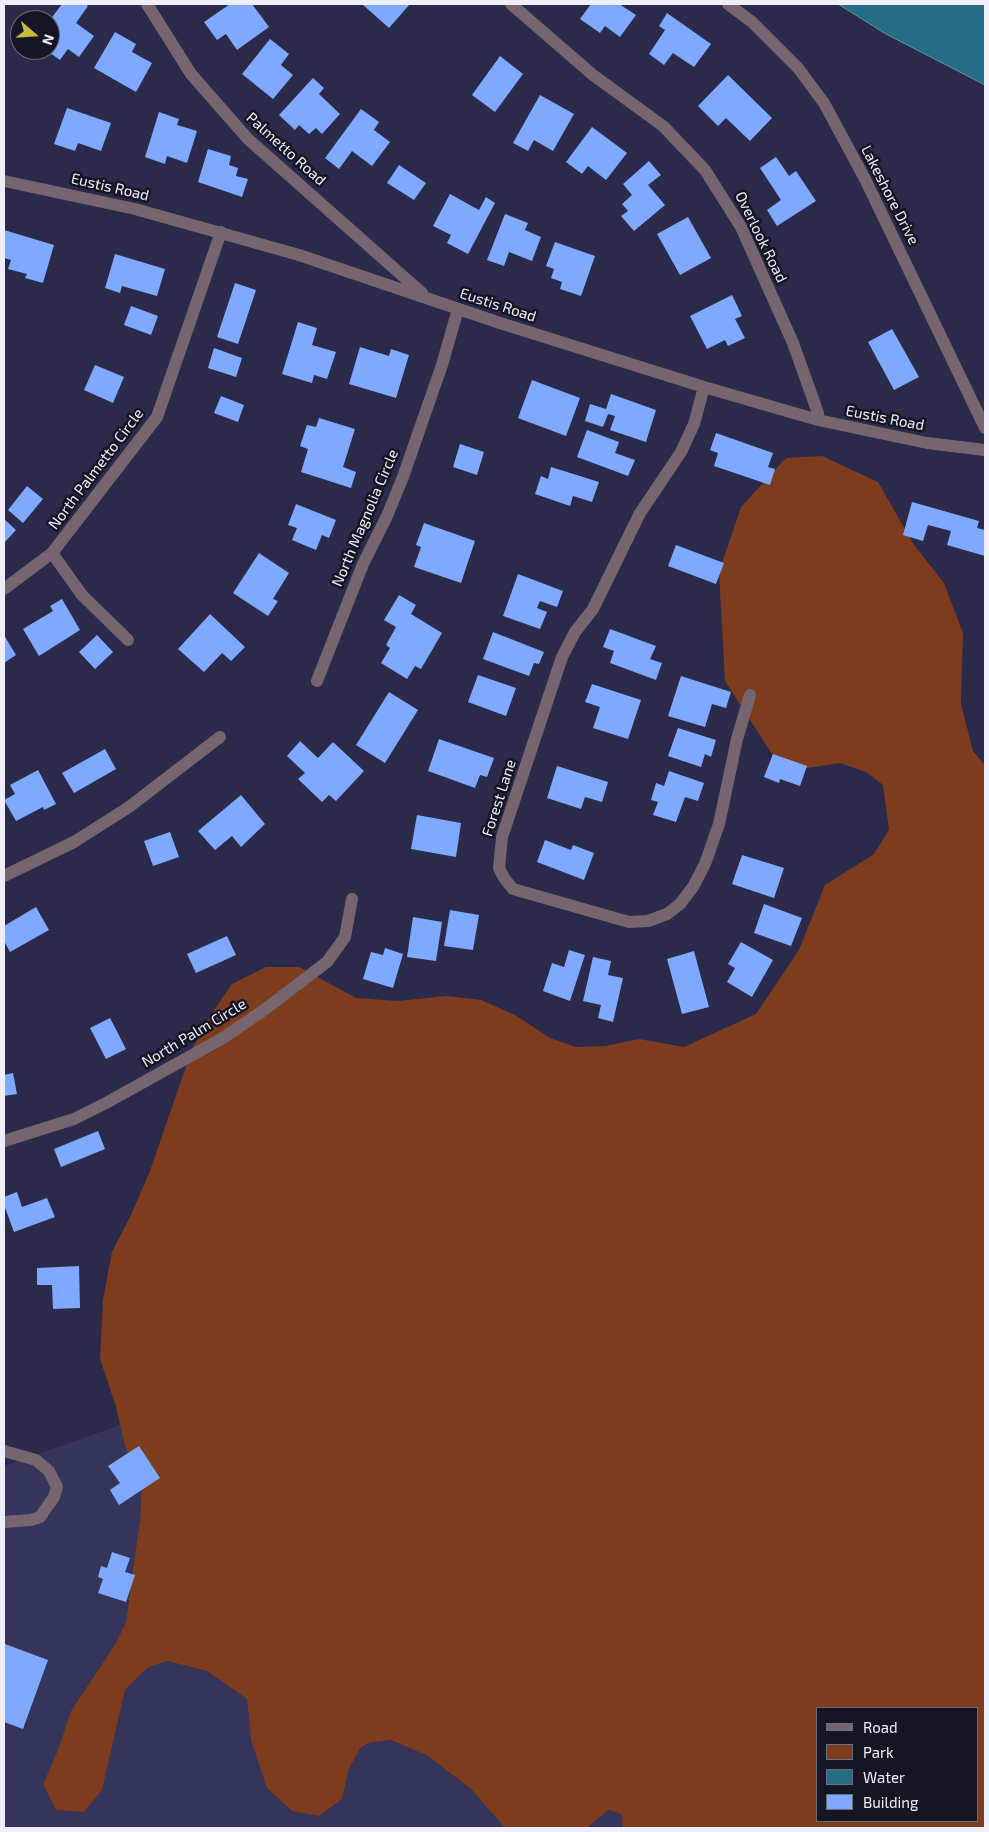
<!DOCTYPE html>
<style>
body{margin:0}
#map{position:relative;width:989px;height:1832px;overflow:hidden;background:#2b2a4b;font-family:"Exo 2",sans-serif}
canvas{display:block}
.frame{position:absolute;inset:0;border:5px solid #efeffc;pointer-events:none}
.legend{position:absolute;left:816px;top:1707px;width:162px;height:115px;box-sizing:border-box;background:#151524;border:1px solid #6c6c7a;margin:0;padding:6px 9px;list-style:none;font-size:15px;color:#efeffc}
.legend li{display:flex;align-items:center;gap:10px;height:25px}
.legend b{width:25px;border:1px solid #6c6c7a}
.north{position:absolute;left:10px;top:10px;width:50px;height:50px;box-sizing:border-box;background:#151524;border:1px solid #6c6c7a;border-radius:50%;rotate:109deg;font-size:14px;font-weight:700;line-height:20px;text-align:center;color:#efeffc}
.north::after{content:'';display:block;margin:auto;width:18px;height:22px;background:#c7bb3b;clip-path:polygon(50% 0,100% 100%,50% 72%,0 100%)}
</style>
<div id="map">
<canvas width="989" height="1832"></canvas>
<div class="frame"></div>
<ul class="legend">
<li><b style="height:6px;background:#76656e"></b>Road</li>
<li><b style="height:14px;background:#7d3c1e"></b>Park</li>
<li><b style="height:14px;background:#246d85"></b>Water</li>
<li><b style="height:14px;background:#7fa9ff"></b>Building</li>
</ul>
<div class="north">N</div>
</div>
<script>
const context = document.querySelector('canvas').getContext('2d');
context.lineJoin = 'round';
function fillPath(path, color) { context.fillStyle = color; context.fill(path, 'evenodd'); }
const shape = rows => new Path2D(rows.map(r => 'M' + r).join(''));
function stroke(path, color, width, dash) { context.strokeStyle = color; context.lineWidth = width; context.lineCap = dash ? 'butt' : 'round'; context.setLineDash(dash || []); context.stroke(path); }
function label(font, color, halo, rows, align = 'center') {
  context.font = font + ' "Exo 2",sans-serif'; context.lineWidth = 5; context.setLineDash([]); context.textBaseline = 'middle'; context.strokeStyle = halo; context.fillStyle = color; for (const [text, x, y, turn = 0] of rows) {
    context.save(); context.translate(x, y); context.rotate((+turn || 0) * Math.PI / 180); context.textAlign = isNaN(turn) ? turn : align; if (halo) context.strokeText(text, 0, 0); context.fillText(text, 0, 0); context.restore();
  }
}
const built = shape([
 [120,1425,125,1446,142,1480,140,1519,126,1622,116,1643,71,1711,58,1750,43,1784,83,1812,102,1790,125,1690,147,1668,167,1661,207,1671,247,1699,251,1740,292,1811,319,1816,342,1799,349,1769,360,1748,368,1743,391,1740,428,1756,471,1789,505,1828,4,1828,4,1466],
 [608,1810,621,1814,623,1828,587,1828]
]);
const green = shape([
 [822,456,878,482,914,545,944,583,963,633,961,704,973,751,985,765,985,1828,623,1828,621,1814,608,1810,587,1828,505,1828,471,1789,428,1756,391,1740,368,1743,360,1748,349,1769,342,1799,319,1816,292,1811,267,1788,251,1740,247,1699,207,1671,167,1661,147,1668,125,1690,102,1790,84,1812,56,1810,43,1784,58,1750,71,1711,116,1643,126,1622,140,1519,142,1480,125,1446,116,1407,100,1359,103,1299,112,1252,131,1215,150,1171,192,1049,210,1016,232,984,266,967,299,967,356,998,398,1001,446,996,481,1000,515,1015,550,1038,576,1047,605,1046,639,1039,684,1047,756,1014,799,950,825,885,874,854,889,830,883,785,866,772,840,763,801,769,772,754,725,681,719,572,741,507,786,458],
 [818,1708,978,1708,978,1821,818,1821]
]);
const water = shape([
 [838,4,985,4,985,85,886,34,838,4]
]);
const building = shape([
 [62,4,85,4,88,6,76,23,94,36,79,57,68,49,60,60,46,50,50,50,50,20],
 [230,4,252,4,269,27,237,50,226,34,217,40,204,22],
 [362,4,410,4,389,28],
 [591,4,619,4,636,15,620,37,605,26,600,33,580,19],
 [667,13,711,44,694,67,673,53,664,65,649,54,665,30,659,26],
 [115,32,136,44,132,52,152,63,136,92,94,68],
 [270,39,289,54,281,65,293,75,273,99,242,74],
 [500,56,523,74,495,112,472,95],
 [728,75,772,118,750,141,726,118,718,126,698,106],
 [313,78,324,88,319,94,340,114,322,134,316,128,309,134,299,125,295,130,279,115],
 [540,95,574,114,553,151,534,140,528,151,513,143],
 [67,108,111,123,101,151,78,143,75,151,54,144],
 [361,109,379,122,374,130,390,142,372,166,352,151,339,169,325,158],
 [159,112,179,119,177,125,197,131,187,163,167,156,165,164,145,157],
 [592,127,627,153,606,180,588,166,582,174,566,162],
 [208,149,231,156,229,165,238,168,236,176,248,179,242,197,198,182],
 [776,157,789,176,796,171,816,201,777,226,767,210,781,200,760,168],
 [649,161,661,175,648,185,665,205,634,231,621,216,628,211,622,204,632,195,623,184],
 [399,165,426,183,414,200,387,183],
 [450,194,479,210,486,197,495,203,468,254,447,243,451,235,433,226],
 [505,214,528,223,525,230,541,237,532,261,509,252,504,266,487,260],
 [688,217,711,258,680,275,657,234],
 [4,230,54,245,43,283,25,278,27,274,8,269,11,260,4,258],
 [555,242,595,256,581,296,560,289,562,282,551,278,554,269,546,266],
 [115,254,165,269,157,296,122,286,120,293,105,288],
 [235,283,256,290,238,344,217,337],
 [732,295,742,316,735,319,745,338,728,346,725,340,707,349,690,316],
 [131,306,158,316,151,335,124,325],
 [298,322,317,328,312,345,336,352,327,379,314,375,312,383,282,374],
 [892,329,919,377,894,390,868,342],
 [360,347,389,356,391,349,409,355,396,398,349,384],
 [214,348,242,358,236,377,208,368],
 [95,365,124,377,113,403,84,390],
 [532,380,580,398,566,436,518,418],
 [611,394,656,410,646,442,610,430,615,416,608,414,603,427,585,421,590,404,606,409],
 [221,396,244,405,238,422,214,413],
 [319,418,355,429,343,467,356,472,351,488,301,472,308,449,300,446,307,425,316,427],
 [587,430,619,442,615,453,635,460,628,476,577,457],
 [716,433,773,453,768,467,775,469,770,485,714,466,718,453,710,450],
 [460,444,484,452,477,475,453,467],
 [551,467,599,482,592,502,573,496,570,506,535,494,541,476,548,479],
 [27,486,43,499,23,523,8,510],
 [912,502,979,521,977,528,985,530,985,556,947,545,951,531,928,525,923,541,903,535],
 [296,504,336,520,329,538,322,535,316,550,292,540,297,528,288,525],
 [4,519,16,530,4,543],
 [424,523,475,541,461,583,414,567,421,547,416,545],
 [676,545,724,563,716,584,668,566],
 [259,553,289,573,273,599,278,601,268,616,233,593],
 [518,574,563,591,557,607,540,601,537,608,547,612,540,629,503,616],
 [399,595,416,605,411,614,442,633,421,669,415,666,407,679,381,663,390,648,386,645,396,627,384,620],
 [62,599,80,630,39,656,23,629,53,611,50,606],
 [210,614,245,647,231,661,222,653,204,672,178,649],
 [610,629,656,646,650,659,662,663,656,680,610,663,614,651,603,647],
 [493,632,544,652,539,664,534,663,529,676,483,659],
 [4,635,16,655,4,663],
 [97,635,113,652,95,669,79,652],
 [478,675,516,688,506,716,468,702],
 [681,676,731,692,726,708,712,704,705,727,668,716],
 [592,684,641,700,628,739,593,728,600,707,585,702],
 [389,692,418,710,385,763,356,745],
 [678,728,716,740,711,757,705,754,701,767,668,756],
 [439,739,494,758,487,777,480,775,475,788,428,771],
 [300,741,318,758,333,742,364,771,336,801,329,795,322,802,298,779,305,773,287,756],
 [105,749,116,769,74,793,62,773],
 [773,754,807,766,800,786,780,779,779,783,764,777],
 [557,766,608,782,602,802,585,797,581,809,547,798],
 [38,770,56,804,44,810,43,807,16,821,4,800,15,794,10,785],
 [669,771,704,783,698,801,685,797,676,822,653,815,658,802,651,800,656,783,664,786],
 [241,795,265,824,241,847,232,836,215,850,198,831],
 [417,815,461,823,456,857,411,849],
 [170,832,179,857,153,866,144,841],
 [545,840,571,850,573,845,594,853,584,880,537,862],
 [742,855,784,868,774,898,732,884],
 [764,904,802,918,791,946,754,933],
 [36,907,49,930,10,952,4,941,4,926],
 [450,910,479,915,473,950,444,946],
 [413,917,442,922,436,961,407,957],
 [227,936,236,955,196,973,187,954],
 [741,942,773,960,752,997,727,982,735,968,728,964],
 [385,948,403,954,393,988,363,979,371,952,383,955],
 [569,950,585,955,570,1001,543,991,552,963,564,967],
 [694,951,709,1007,682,1014,667,959],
 [593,957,611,961,608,975,623,978,613,1022,598,1018,601,1005,583,1001],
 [110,1018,126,1049,106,1059,90,1028],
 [13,1073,17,1094,4,1096,4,1075],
 [98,1131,105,1149,61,1167,54,1149],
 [17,1192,22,1207,47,1198,55,1217,14,1232,4,1205,4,1197],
 [79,1266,80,1308,53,1309,52,1285,37,1285,37,1268],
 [139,1446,160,1478,119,1505,110,1490,120,1483,108,1466],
 [112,1552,130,1558,125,1572,135,1575,126,1602,98,1593,103,1579,98,1577,101,1566,107,1568],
 [5,1644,48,1660,23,1729,4,1722]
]);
const minor = shape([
 [147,4,191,74,248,139,422,293],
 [511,4,593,75,663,126,705,170,741,227,793,343,818,413,818,420],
 [4,181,135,209,299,255,500,323,704,387,818,420,927,443,985,450],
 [704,387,694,424,681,452,640,513,593,609,575,632,562,657,502,837,499,868,504,878,513,889,629,922,648,921,667,914,680,904,693,887,705,864,719,824,737,739,750,695],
 [52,553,82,595,128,640],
 [4,589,52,553,157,417,221,232],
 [317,681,363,564,387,516,403,477,442,365,458,309],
 [4,876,74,842,129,807,220,737],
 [4,1141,74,1119,106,1103,223,1038,264,1010,327,962,345,937,352,899],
 [4,1451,36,1460,49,1471,57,1487,54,1497,40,1517,31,1520,4,1522]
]);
const tertiary = shape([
 [728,4,752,22,798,68,824,103,865,179,985,428]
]);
const streetNames = [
 ["Palmetto Road",286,149,42],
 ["Eustis Road",110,187,13],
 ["Lakeshore Drive",890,195,63],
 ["Overlook Road",761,237,64],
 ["Eustis Road",498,305,18],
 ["Eustis Road",885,418,11],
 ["North Palmetto Circle",96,469,-53],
 ["North Magnolia Circle",365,518,-67],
 ["Forest Lane",499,798,-72],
 ["North Palm Circle",194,1033,-31]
];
fillPath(built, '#35345a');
fillPath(green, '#7d3c1e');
fillPath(water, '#246d85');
stroke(water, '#6194a9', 1);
fillPath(building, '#7fa9ff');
stroke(minor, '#76656e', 12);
stroke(tertiary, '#76656e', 12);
label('15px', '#efeffc', '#151524', streetNames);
</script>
